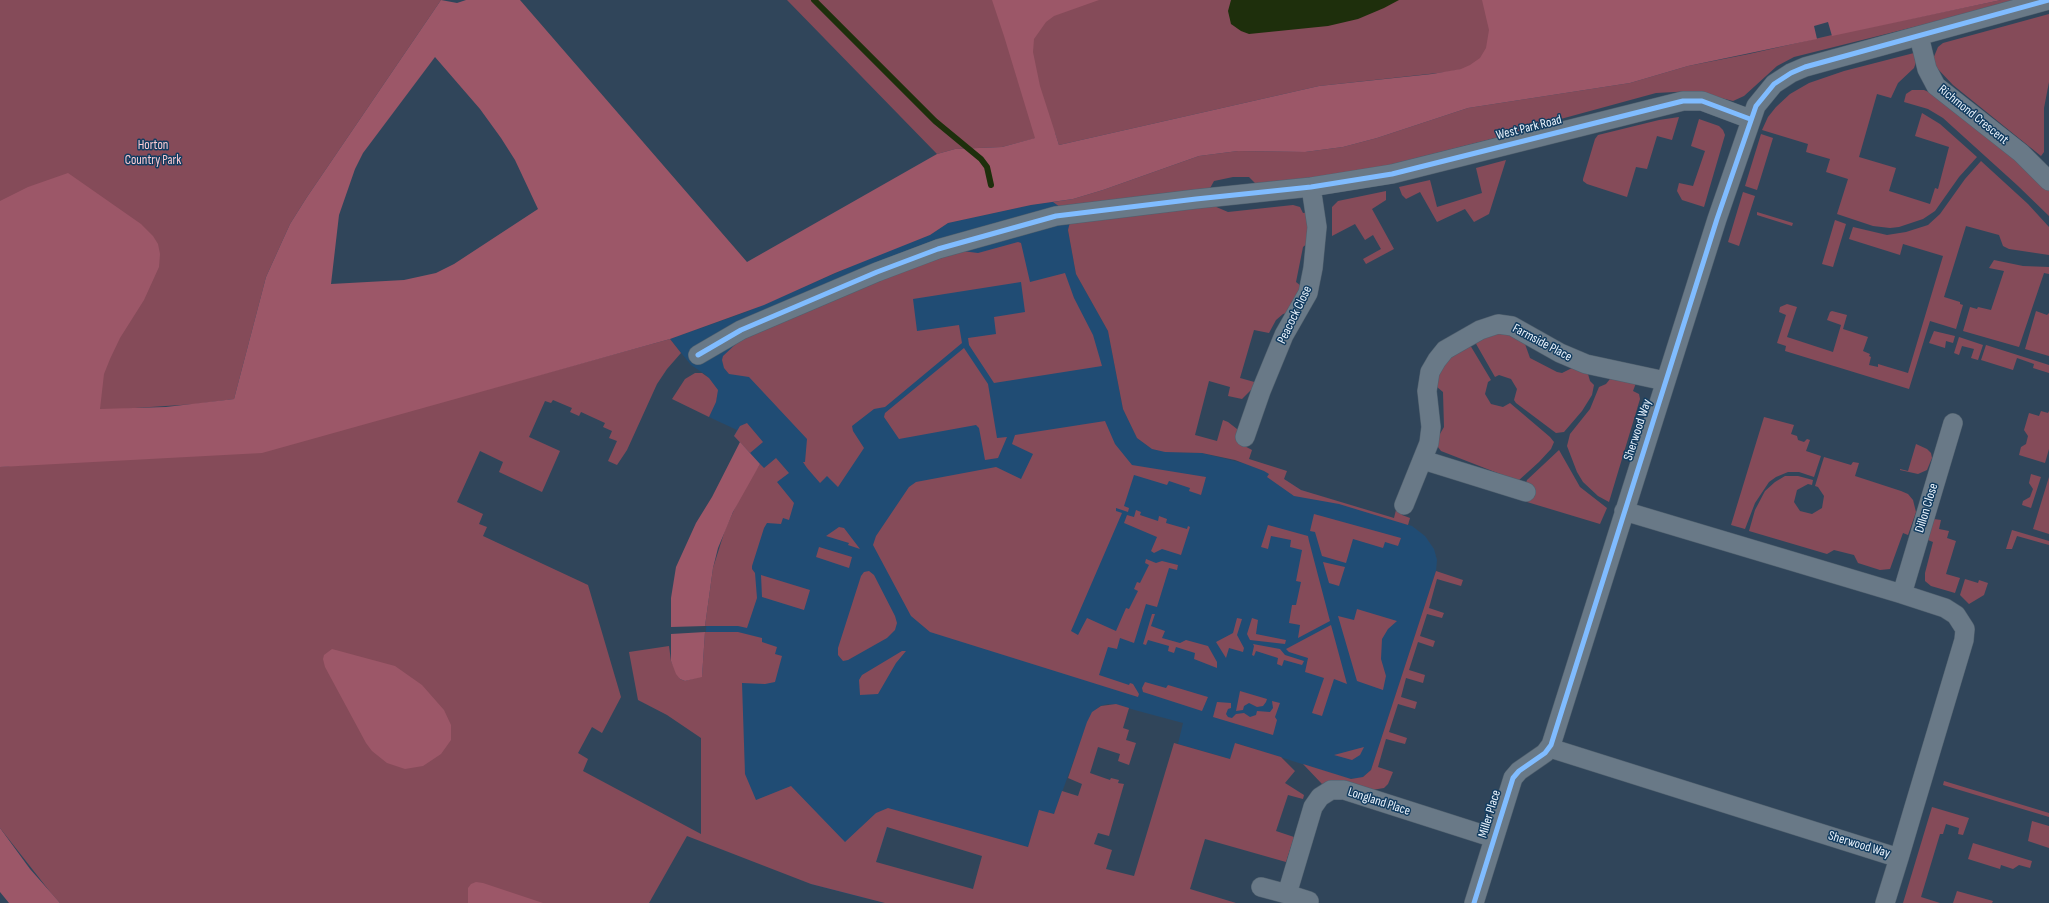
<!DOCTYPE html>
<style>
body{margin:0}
canvas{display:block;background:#30455a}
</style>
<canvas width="2049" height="903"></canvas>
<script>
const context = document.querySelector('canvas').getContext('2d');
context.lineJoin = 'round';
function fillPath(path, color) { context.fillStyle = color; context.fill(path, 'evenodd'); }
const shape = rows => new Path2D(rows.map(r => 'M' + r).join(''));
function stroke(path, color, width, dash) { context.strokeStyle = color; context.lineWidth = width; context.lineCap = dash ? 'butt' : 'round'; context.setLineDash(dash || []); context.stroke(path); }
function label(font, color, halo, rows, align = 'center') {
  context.font = font + ' "Sofia Sans Condensed",sans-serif'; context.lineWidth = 3; context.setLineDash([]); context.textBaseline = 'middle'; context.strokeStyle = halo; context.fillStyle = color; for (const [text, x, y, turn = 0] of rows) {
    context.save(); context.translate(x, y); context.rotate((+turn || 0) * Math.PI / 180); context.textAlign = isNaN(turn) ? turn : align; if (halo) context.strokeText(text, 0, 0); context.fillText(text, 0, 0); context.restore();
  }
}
const built = shape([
 [1073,199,1078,220,1068,230,1076,274,1108,331,1123,409,1137,438,1152,449,1174,452,1202,453,1247,464,1284,479,1301,490,1412,526,1425,536,1434,549,1437,560,1436,571,1371,770,1363,777,1357,779,1346,778,1236,743,1230,759,1178,744,1183,723,1116,705,1108,704,1100,706,1090,716,1054,814,1039,811,1028,847,893,810,864,898,811,884,702,834,701,687,707,618,759,464,734,436,737,430,709,417,717,397,706,375,691,365,670,339,746,312,875,256,930,235,948,223,1031,205]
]);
const green = shape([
 [0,0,441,0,307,197,290,224,266,277,234,399,196,404,135,408,0,421],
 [787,0,1836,0,1447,72,1319,86,1059,145,1055,133,1002,147,955,149,937,154],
 [2001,0,2033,0,1938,21,1794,57,1777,66,1744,96,1733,101,1693,91,1656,93,1535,126,1507,135,1358,173,1256,184,1249,177,1233,177,1214,181,1209,190,1060,207,1053,202,1073,199,1103,190,1199,156,1238,151,1305,152,1343,147,1377,138,1468,108,1630,83,1688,66,1749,54,1832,35],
 [2049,14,2049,82,2044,108,2044,152,2041,156,1953,85,1936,67,1933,59,1938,47,1943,43],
 [1914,53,1916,62,1914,68,1898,83,1891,98,1877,94,1859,157,1896,168,1889,191,1930,204,1935,188,1938,189,1949,147,1915,136,1922,113,1940,124,1977,157,1959,177,1935,211,1923,219,1899,227,1890,228,1873,226,1837,214,1848,179,1826,172,1830,159,1806,152,1808,144,1762,130,1768,117,1776,107,1790,94,1809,83,1844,71],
 [1912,90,1924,90,1931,93,2015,160,2049,190,2049,216,2017,185,1943,118,1928,109,1904,102,1906,94],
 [1679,117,1672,140,1657,136,1647,169,1636,167,1627,197,1587,184,1583,181,1583,179,1595,139,1598,135,1659,120],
 [1699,119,1719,126,1723,130,1725,135,1704,207,1682,200,1677,191,1679,183,1693,186,1705,151,1691,146],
 [1761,134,1773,138,1757,190,1745,186],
 [1506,160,1489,214,1474,222,1465,209,1437,222,1420,192,1406,199,1402,195,1399,187,1430,180,1437,207,1482,193,1476,168],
 [1981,161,2028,204,2049,227,2049,255,2009,249,2003,246,1999,235,1966,226,1944,297,1960,302,1960,304,1963,305,1956,329,1930,321,1909,389,1785,351,1786,346,1777,343,1786,315,1779,312,1780,307,1787,304,1797,307,1787,337,1833,352,1841,325,1827,320,1830,312,1832,311,1847,315,1843,329,1868,337,1863,351,1870,354,1869,356,1871,357,1869,365,1878,367,1878,364,1908,373,1943,256,1903,244,1900,255,1849,239,1853,227,1887,235,1906,232,1928,225,1940,214,1965,179],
 [1386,191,1386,200,1372,209,1394,249,1366,264,1363,259,1381,249,1373,235,1365,240,1355,224,1332,236,1332,207,1338,201],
 [1743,192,1755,196,1739,246,1728,242],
 [1293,205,1300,207,1303,213,1310,212,1309,242,1303,247,1296,282,1301,286,1287,313,1283,314,1276,320,1269,333,1254,330,1240,378,1258,383,1242,399,1228,396,1230,387,1209,381,1195,435,1217,441,1223,420,1228,422,1237,429,1237,442,1252,450,1249,459,1287,471,1284,479,1301,490,1394,518,1396,510,1402,512,1402,515,1410,518,1408,525,1339,504,1294,496,1267,477,1269,474,1264,471,1235,460,1202,453,1165,452,1152,449,1137,438,1123,409,1108,331,1076,274,1068,230,1070,222,1214,206,1228,212],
 [1757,212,1793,223,1792,226,1757,215],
 [1835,220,1846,224,1833,267,1822,264],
 [1018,242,1021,243,1030,282,1065,273,1074,298,1093,335,1102,366,994,383,969,345,968,338,996,334,994,317,1025,312,1021,282,913,299,917,331,959,325,962,343,885,407,874,409,852,426,853,431,864,448,838,487,827,476,820,483,807,468,803,462,805,462,807,439,749,377,729,374,724,368,722,360,723,356,738,342,830,296,962,251,978,253],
 [1994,260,2023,266,2049,267,2049,274,2044,273,2019,347,1963,331,1970,307,1977,309,1978,307,1991,310,2004,271,1989,268],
 [2036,311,2047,315,2049,313,2049,356,2025,349],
 [1934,331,1955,336,1953,343,1946,341,1945,348,1929,343],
 [1495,333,1507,334,1525,344,1530,358,1557,372,1562,373,1572,368,1588,374,1590,381,1594,385,1592,395,1582,411,1564,432,1556,433,1516,403,1514,400,1517,389,1511,379,1499,375,1495,377,1475,342],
 [1959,337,1983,345,1978,360,1971,358,1974,349,1962,346,1959,355,1954,353],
 [670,339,681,353,667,369,657,384,627,450,617,465,608,461,617,441,609,438,612,431,603,427,605,423,581,412,579,416,570,412,572,408,553,400,551,403,545,401,529,437,560,451,542,492,499,472,503,462,480,451,457,502,483,514,479,524,487,527,483,536,588,585,621,697,602,733,592,727,578,753,588,759,583,771,701,834,701,738,667,715,638,700,629,652,669,646,671,661,680,679,685,681,702,676,705,632,738,632,762,638,762,642,777,647,775,654,782,656,775,682,765,684,742,683,745,774,756,800,791,786,845,842,876,813,888,808,1028,847,1039,810,1054,814,1062,791,1078,796,1082,784,1068,778,1087,722,1092,712,1101,706,1116,704,1129,708,1123,728,1129,730,1126,740,1136,743,1129,765,1118,761,1120,754,1098,747,1090,773,1110,780,1111,778,1119,780,1118,783,1124,784,1109,836,1098,833,1094,844,1112,850,1106,869,1134,876,1174,743,1230,759,1235,743,1281,757,1295,771,1285,783,1304,795,1303,799,1288,795,1276,831,1294,837,1286,862,1205,839,1190,889,1236,903,885,903,811,884,687,836,649,903,60,903,51,893,0,828,0,467,310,438],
 [887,827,982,856,973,889,876,862],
 [1470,345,1491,380,1488,382,1485,394,1491,404,1503,407,1510,403,1550,437,1554,442,1551,449,1539,462,1518,481,1441,451,1438,447,1437,439,1444,427,1443,392,1437,387,1438,373,1445,360],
 [1986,345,2049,365,2049,373,2033,368,2034,364,2017,358,2013,370,1981,360],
 [964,348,988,384,997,438,1007,437,998,458,985,460,979,428,976,425,899,439,884,417,885,413],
 [695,373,702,373,709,378,718,390,716,402,709,417,672,399,685,379],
 [1610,379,1636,383,1633,391,1639,394,1640,399,1609,502,1598,496,1583,482,1577,472,1567,446,1570,434,1590,409,1599,387,1606,384],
 [2041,411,2048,413,2049,411,2049,449,2045,463,2019,455,2021,447,2026,444,2028,436,2024,430,2029,413,2039,416],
 [1764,417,1794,425,1791,434,1797,436,1798,440,1804,442,1807,439,1810,440,1806,451,1821,456,1814,477,1799,472,1788,472,1776,477,1769,482,1755,503,1745,529,1731,525],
 [1105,421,1115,444,1132,465,1206,477,1201,495,1189,491,1190,488,1169,481,1167,485,1134,475,1124,506,1129,508,1128,512,1116,508,1116,511,1122,513,1071,631,1078,635,1087,618,1116,631,1126,608,1129,609,1138,591,1134,589,1137,582,1140,583,1149,565,1145,563,1146,559,1156,563,1162,561,1178,565,1177,570,1169,568,1157,607,1146,604,1134,643,1120,638,1117,649,1108,647,1099,675,1129,685,1130,683,1133,684,1139,694,1138,697,930,632,911,616,873,545,876,536,909,487,916,482,996,467,1021,479,1033,454,1012,444,1015,435],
 [747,423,763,442,750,453,734,436,740,426],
 [1916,444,1927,449,1931,453,1932,458,1927,470,1918,474,1900,470,1900,469,1908,471],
 [1559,450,1580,487,1607,508,1600,524,1527,502,1532,485,1526,483,1527,480],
 [1824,457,1851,465,1853,462,1859,463,1855,476,1901,491,1908,494,1913,500,1916,512,1908,535,1903,533,1890,569,1880,570,1858,563,1854,555,1834,550,1827,554,1749,531,1755,510,1765,491,1775,482,1785,476,1798,476,1813,480,1812,485,1808,484,1797,490,1794,502,1800,511,1812,514,1822,508,1824,496,1818,487,1815,486],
 [776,458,789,473,777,482,794,503,789,520,783,518,781,524,767,523,764,528,752,566,752,569,755,573,757,598,747,628,738,626,705,626,713,568,725,530,743,490,760,464,764,468],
 [2031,474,2041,477,2031,508,2022,505,2023,501,2030,497,2033,489,2029,483],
 [2049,477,2049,534,2033,529],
 [1136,510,1141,512,1140,515,1158,521,1159,516,1167,519,1166,523,1187,529,1188,526,1190,527,1181,555,1162,549,1154,553,1151,551,1157,537,1124,523,1127,515,1134,517],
 [1314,514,1401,538,1398,546,1385,542,1383,548,1353,539,1346,563,1322,556,1315,532,1310,531],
 [1934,519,1941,520,1939,529,1949,531,1947,538,1956,541,1946,574,1960,578,1955,593,1931,586,1925,581,1925,573,1933,542,1928,540],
 [1268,525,1308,536,1309,541,1330,621,1298,638,1300,625,1289,623,1292,605,1296,605,1301,582,1296,581,1302,550,1290,547,1291,540,1271,536,1268,549,1261,547],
 [839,527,844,528,860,549,848,545,849,543,826,536],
 [2012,530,2049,541,2049,545,2017,536,2012,549,2006,549],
 [819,547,852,557,849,568,816,557],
 [1323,562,1345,567,1339,586,1329,583],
 [869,571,874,575,895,616,897,623,895,630,887,638,848,660,843,661,838,655,838,648,861,576,864,572],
 [1436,571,1463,580,1461,586,1437,579,1429,608,1444,613,1442,618,1427,614,1420,636,1435,641,1433,647,1418,642,1409,670,1425,675,1423,683,1406,678,1401,697,1417,702,1415,709,1398,704,1389,732,1407,738,1405,744,1386,739,1378,767,1393,772,1388,784,1384,788,1372,790,1340,780,1322,784,1303,764,1351,779,1363,777,1371,770],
 [761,575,810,590,804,610,762,597],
 [1965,579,1978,583,1979,580,1988,583,1984,595,1969,604,1960,595],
 [1357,609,1397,621,1388,629,1382,639,1381,659,1386,676,1383,690,1357,681,1338,616,1354,620],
 [1152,614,1155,614,1151,626,1165,631,1162,638,1180,643,1186,640,1208,646,1217,662,1217,668,1194,659,1195,653,1176,647,1174,653,1168,651,1169,646,1148,640,1146,645,1143,644],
 [1237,618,1242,619,1237,635,1244,648,1243,652,1229,648,1226,658,1216,642,1233,633],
 [1252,618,1258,620,1256,634,1286,640,1285,644,1250,640,1247,634],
 [1331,625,1347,684,1334,679,1322,716,1312,713,1324,678,1305,672,1308,658,1289,652,1286,649],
 [1253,644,1280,649,1285,655,1304,661,1302,665,1284,660,1282,666,1277,664,1278,658,1256,651,1254,656,1252,655,1254,646],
 [902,651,906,651,896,663,878,694,860,695,859,680,862,675],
 [1145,682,1166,688,1168,685,1208,697,1202,711,1143,692,1142,688],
 [1240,691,1267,699,1266,702,1263,706,1257,707,1249,703,1244,706,1243,710,1236,711],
 [1272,701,1280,703,1275,717,1277,720,1273,735,1213,717,1217,702,1231,703,1231,708,1228,709,1226,714,1228,717,1232,718,1236,714,1244,713,1250,717,1256,715,1257,711,1270,712,1273,708],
 [1364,747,1360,755,1352,760,1334,755],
 [1944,781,2049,813,2049,817,1943,785],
 [1932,807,1969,818,1963,835,1958,834,1959,828,1946,824,1943,834,1940,834,1921,897,1940,903,1903,903],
 [2032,821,2049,826,2049,848,2028,841],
 [1973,843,2032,861,2030,868,2019,865,2013,869,2001,865,2000,869,1968,859],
 [1957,891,1993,901,1992,903,1953,903]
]);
const forest = shape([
 [441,0,457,3,466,0,520,0,747,262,937,154,955,149,1002,147,1035,138,1004,36,992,0,1099,0,1054,16,1046,22,1034,39,1033,52,1040,86,1059,145,1319,86,1432,74,1461,69,1470,65,1480,58,1486,48,1489,30,1482,0,2001,0,1832,36,1828,22,1814,26,1817,39,1688,66,1630,83,1468,108,1377,138,1343,147,1305,152,1238,151,1199,156,1103,190,1073,199,1031,205,948,223,930,235,835,273,764,305,670,339,262,453,0,467,0,201,28,187,68,173,141,224,153,236,158,244,160,254,159,267,144,300,120,338,110,359,104,374,100,409,166,407,234,399,266,277,290,224,307,197],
 [435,57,480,109,501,138,515,160,538,209,454,264,436,273,404,280,331,284,339,215,355,169,363,153],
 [740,442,760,464,733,512,718,548,713,568,705,626,671,627,671,598,676,567,696,523,712,497],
 [705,632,702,677,685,681,680,679,676,674,671,661,671,634],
 [332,649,395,666,422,685,444,710,451,725,451,740,441,754,423,766,405,769,387,763,372,751,366,743,325,667,323,659,324,655],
 [0,828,30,869,60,903,9,903,0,892],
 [476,882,483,883,543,903,468,903,468,888,471,884]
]);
const water = shape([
 [1231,0,1399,0,1384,8,1358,19,1328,26,1249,34,1241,31,1231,24,1228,11]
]);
const stream = shape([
 [814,0,935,121,981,159,987,167,991,185]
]);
const minor = shape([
 [1919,36,1927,69,1936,86,2021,153,2049,181],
 [698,355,741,330,877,272,938,249,1056,216,1196,199,1311,187,1392,174,1683,101,1702,101,1750,119],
 [1245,437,1261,391,1284,335,1308,293,1313,268,1317,227,1311,187],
 [1423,460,1526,492],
 [1404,505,1429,443,1431,427,1427,391,1430,372,1437,360,1445,350,1480,330,1498,324,1512,326,1560,353,1586,364,1665,381],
 [1902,594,1953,423],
 [1550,748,1899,858,1912,814,1964,640,1965,629,1956,615,1945,608,1902,594,1624,511],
 [1261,887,1287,894,1313,807,1320,797,1331,790,1344,790,1494,838],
 [1287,894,1309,901],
 [1474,903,1513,778,1519,771,1545,753,1551,745,1717,219,1756,106,1774,84,1791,73,1805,67,2049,0],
 [1885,903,1899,858]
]);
const cycleway = shape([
 [698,355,741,330,877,272,938,249,1056,216,1196,199,1311,187,1392,174,1683,101,1702,101,1750,119],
 [1474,903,1513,778,1519,771,1545,753,1551,745,1717,219,1756,106,1774,84,1791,73,1805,67,2049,0]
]);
const streetNames = [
 ["Richmond Crescent",1973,115,39],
 ["West Park Road",1529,128,-14],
 ["Peacock Close",1295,315,-64],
 ["Farmside Place",1542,343,28],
 ["Sherwood Way",1638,430,-72],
 ["Dillon Close",1927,508,-73],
 ["Longland Place",1379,802,18],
 ["Miller Place",1490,814,-73],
 ["Sherwood Way",1859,845,17]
];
const parkNames = [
 ["Horton",153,146],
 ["Country Park",153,161]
];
fillPath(built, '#204c74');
fillPath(green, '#854b59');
fillPath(forest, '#9c5768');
fillPath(water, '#1e2f0c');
stroke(stream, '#1e2f0c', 6);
stroke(minor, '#50606e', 20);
stroke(minor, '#697987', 19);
stroke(cycleway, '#80bcff', 5);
label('13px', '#ecf5fe', '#123c60', streetNames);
label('13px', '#fdccd3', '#123c60', parkNames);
</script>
